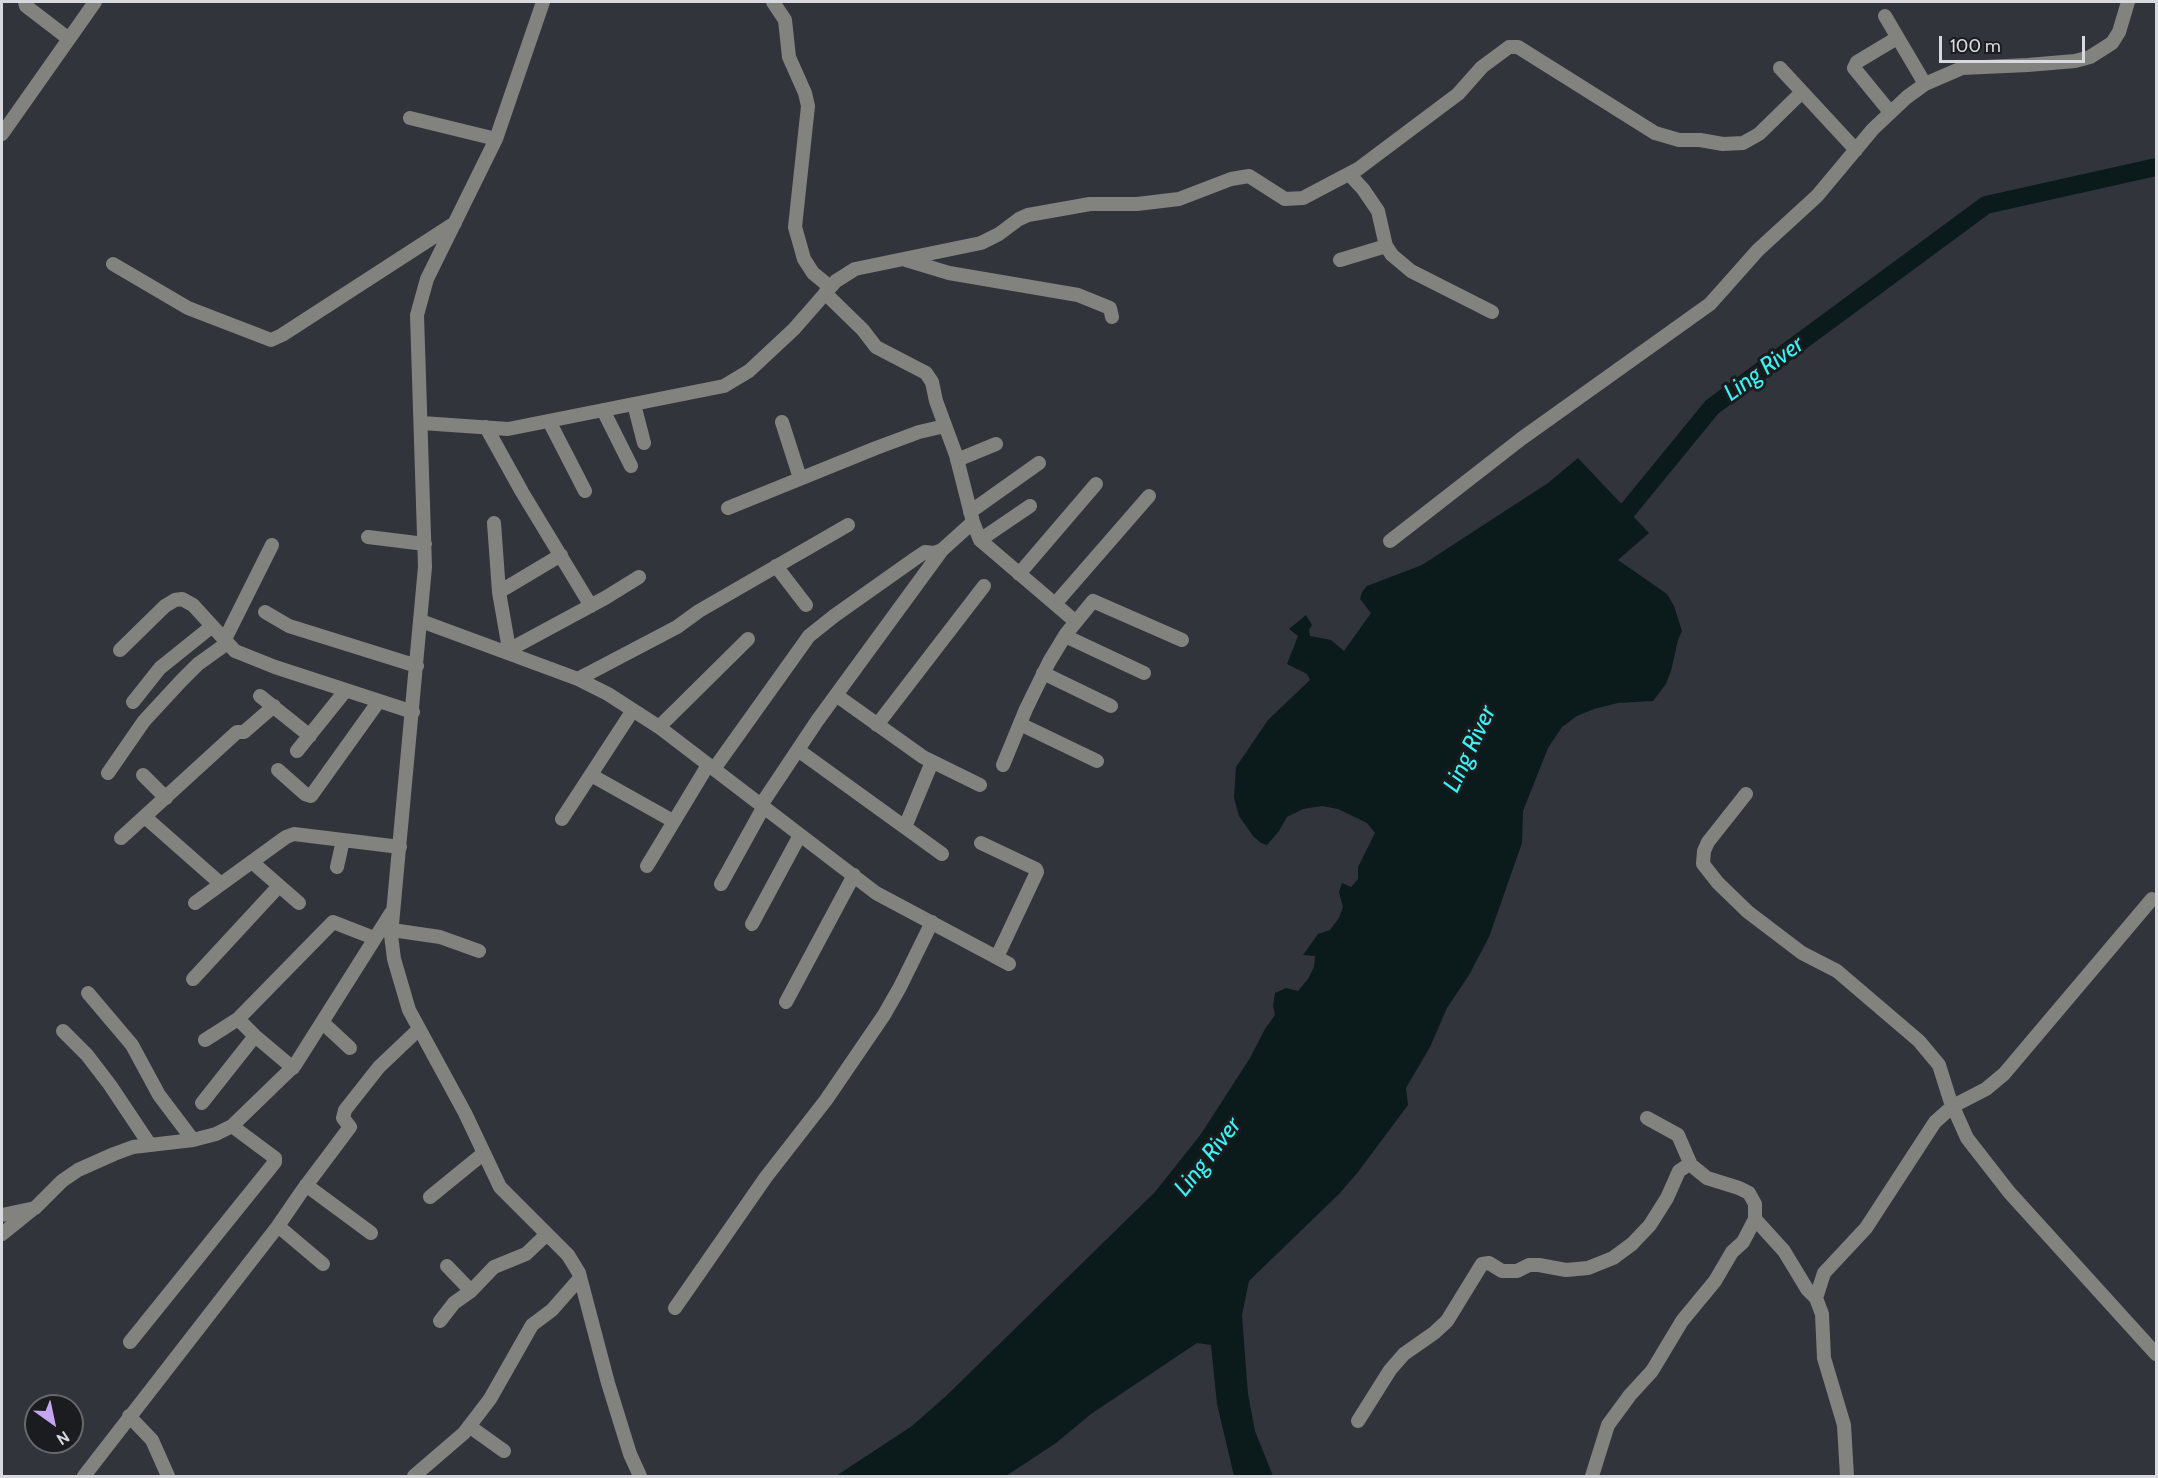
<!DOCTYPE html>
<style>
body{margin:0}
#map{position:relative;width:2158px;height:1478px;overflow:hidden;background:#32343c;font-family:Cabin,sans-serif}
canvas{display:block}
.frame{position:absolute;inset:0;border:3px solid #d7d9de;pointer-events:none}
.north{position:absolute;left:24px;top:1394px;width:60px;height:60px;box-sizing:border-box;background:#1b1c1f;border:2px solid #66686b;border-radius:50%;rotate:147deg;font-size:16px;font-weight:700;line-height:24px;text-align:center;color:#d7d9de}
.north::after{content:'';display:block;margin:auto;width:21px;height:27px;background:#c6a6f0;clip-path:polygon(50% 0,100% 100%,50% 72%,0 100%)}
.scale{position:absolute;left:1939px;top:36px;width:146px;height:27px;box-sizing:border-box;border:3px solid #d7d9de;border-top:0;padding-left:8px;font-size:18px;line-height:21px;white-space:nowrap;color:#d7d9de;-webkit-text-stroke:4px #1b1c1f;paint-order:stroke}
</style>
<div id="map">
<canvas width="2158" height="1478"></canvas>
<div class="frame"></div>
<div class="north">N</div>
<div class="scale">100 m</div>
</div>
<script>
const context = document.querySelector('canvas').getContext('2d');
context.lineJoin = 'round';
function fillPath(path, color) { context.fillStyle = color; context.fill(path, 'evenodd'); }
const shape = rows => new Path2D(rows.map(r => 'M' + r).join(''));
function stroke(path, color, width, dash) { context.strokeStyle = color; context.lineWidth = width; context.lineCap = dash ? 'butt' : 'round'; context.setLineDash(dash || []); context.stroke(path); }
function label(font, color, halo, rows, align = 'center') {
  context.font = font + ' Cabin,sans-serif'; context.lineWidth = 6; context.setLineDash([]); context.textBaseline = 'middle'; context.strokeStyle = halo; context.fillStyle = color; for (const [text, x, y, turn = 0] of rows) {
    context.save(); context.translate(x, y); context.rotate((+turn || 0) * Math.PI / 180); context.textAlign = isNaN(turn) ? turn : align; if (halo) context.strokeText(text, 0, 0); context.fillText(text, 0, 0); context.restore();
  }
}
const water = shape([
 [1578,458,1649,533,1618,560,1667,594,1674,606,1682,631,1678,640,1671,671,1666,684,1653,701,1618,703,1594,709,1577,716,1562,727,1548,748,1523,811,1522,843,1489,937,1469,975,1447,1008,1430,1047,1406,1088,1408,1105,1358,1172,1339,1194,1249,1281,1242,1315,1248,1394,1255,1431,1273,1476,1234,1476,1217,1404,1211,1345,1197,1343,1091,1414,1056,1443,1006,1476,836,1476,912,1426,946,1396,1155,1192,1201,1134,1250,1058,1265,1029,1275,1015,1273,1006,1275,993,1286,988,1298,991,1308,979,1314,967,1315,956,1303,955,1318,934,1330,930,1339,918,1343,907,1339,892,1342,883,1351,887,1358,879,1358,867,1375,833,1367,823,1338,809,1322,806,1303,809,1287,817,1279,831,1267,845,1261,843,1253,836,1239,816,1234,798,1236,767,1268,720,1310,680,1307,674,1287,664,1298,636,1289,629,1306,615,1312,625,1309,630,1310,636,1331,640,1344,651,1371,613,1360,599,1362,592,1367,586,1422,565,1548,483]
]);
const river = shape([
 [1613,528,1712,407,1986,205,2156,167]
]);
const minor = shape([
 [25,2,26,6,69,39],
 [543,2,496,139,427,279,417,315,425,567,391,935,394,959,409,1010,465,1113,500,1187,568,1255,579,1273,608,1383,630,1454,640,1476],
 [773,2,785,20,789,57,805,93,808,106,795,227,804,259,813,273,830,287],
 [1885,16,1925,84],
 [1780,68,1856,150],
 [1890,112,1854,68,1857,62,1897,38],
 [410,118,496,139],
 [2,134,95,2],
 [1349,174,1363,189,1378,211,1386,246,1392,255,1411,271,1492,312],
 [906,260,949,273,1078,295,1110,308,1112,317],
 [1340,260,1386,246],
 [113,264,188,308,271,340,282,335,455,223],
 [825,293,863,330,876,347,926,373,932,382,936,401,956,455,973,522,980,540,1076,622],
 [634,404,644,443],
 [603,410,631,466],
 [549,421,585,491],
 [782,422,800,478],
 [422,423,508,429,724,386,749,371,794,329,836,281,855,269,981,243,999,234,1019,219,1028,215,1090,204,1137,204,1179,199,1231,179,1249,176,1285,199,1303,198,1358,169,1458,94,1482,67,1509,47,1518,47,1655,133,1679,140,1700,140,1723,144,1743,143,1759,134,1802,92],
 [486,427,522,492,591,606],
 [957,460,996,444],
 [728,508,876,448,919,432,945,426],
 [970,512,1039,463],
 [494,523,499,592,509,649],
 [368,537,425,544],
 [980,540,1030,506],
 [1390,541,1521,439,1710,304,1758,250,1817,196,1873,129,1907,97,1925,84,1962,68,2028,65,2075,61,2090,57,2112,43,2119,32,2128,2],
 [776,566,806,605],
 [1019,574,1096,484],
 [499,592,561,555],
 [1055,604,1149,496],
 [265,612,289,626,417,666],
 [421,621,578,679,608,694,659,727,876,893,1009,964],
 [1065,636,1144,673],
 [224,641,272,545],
 [120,650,165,606,175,600,182,599,193,605,235,651,275,667,413,712],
 [505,652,605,598,639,577],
 [1043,673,1111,706],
 [578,679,677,627,699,611,848,525],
 [836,695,923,757,980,785],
 [260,696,310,736],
 [133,702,160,668,211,627],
 [1020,724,1097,761],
 [877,725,984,586],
 [659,727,748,639],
 [798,750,942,854],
 [297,751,346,690],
 [1003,765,1026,709,1049,662,1066,634,1093,601,1182,640],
 [714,769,809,636,834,616,916,558,925,552,934,553,942,550,973,522],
 [278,770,305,794,311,796,379,701],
 [108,773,144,721,181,681,198,664,226,644],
 [143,775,166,798],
 [591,775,673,821],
 [1746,794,1708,842,1704,851,1703,864,1718,883,1748,912,1802,953,1837,971,1919,1041,1939,1065,1950,1100,1967,1138,2009,1192,2156,1354],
 [761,805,817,721,942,550],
 [145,817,221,884],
 [562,819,633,710],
 [905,827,932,762],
 [121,838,237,732,244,732,274,706],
 [981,843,1036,869,1037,872,997,957],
 [252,862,299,903],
 [647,866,708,765],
 [337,867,343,840],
 [721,884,763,808],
 [195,903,286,837,294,834,400,847],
 [752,924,800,835],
 [392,930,440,937,479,951],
 [193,979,279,886],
 [88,993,132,1045,159,1095,193,1140],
 [786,1002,854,875],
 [238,1019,255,1036,293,1068],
 [322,1022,350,1048],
 [63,1031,87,1055,110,1085,150,1145],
 [205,1040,238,1019,333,922,374,938],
 [202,1103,255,1036],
 [1647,1118,1678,1135,1691,1165],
 [306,1185,371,1233],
 [430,1197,484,1153],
 [2,1215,35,1208,62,1181,78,1170,114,1154,133,1147,193,1140,216,1134,232,1126,295,1065,391,913],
 [1755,1219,1784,1251,1807,1289,1816,1298],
 [278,1226,323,1264],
 [2,1234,33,1209],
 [447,1266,471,1291],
 [675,1308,766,1177,826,1100,884,1015,900,987,932,922],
 [440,1321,454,1303,471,1291,494,1267,526,1254,547,1234],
 [130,1342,275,1162,275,1158,232,1126],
 [129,1416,152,1440,168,1476],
 [1358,1421,1390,1370,1404,1354,1434,1333,1447,1321,1482,1264,1489,1263,1502,1271,1517,1271,1529,1265,1539,1265,1566,1270,1588,1268,1613,1258,1632,1244,1650,1225,1667,1198,1679,1171,1688,1165,1691,1165,1707,1178,1739,1188,1749,1193,1755,1204,1755,1219,1743,1242,1732,1252,1715,1281,1682,1321,1652,1371,1630,1395,1608,1425,1592,1476],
 [469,1426,504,1451],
 [84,1476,278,1226,302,1191,350,1127,343,1118,345,1110,379,1067,419,1029],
 [414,1476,464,1433,490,1399,532,1325,552,1310,580,1278],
 [1847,1476,1844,1425,1824,1358,1822,1314,1816,1298,1824,1273,1866,1228,1935,1122,1953,1106,1986,1089,2004,1074,2152,899]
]);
const waterNames = [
 ["Ling River",1764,369,-36],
 ["Ling River",1470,749,-65],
 ["Ling River",1208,1157,-52]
];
fillPath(water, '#0b1b1b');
stroke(river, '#0b1b1b', 18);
stroke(minor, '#82827e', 14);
label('italic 24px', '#3cf2f3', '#1b1c1f', waterNames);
</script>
